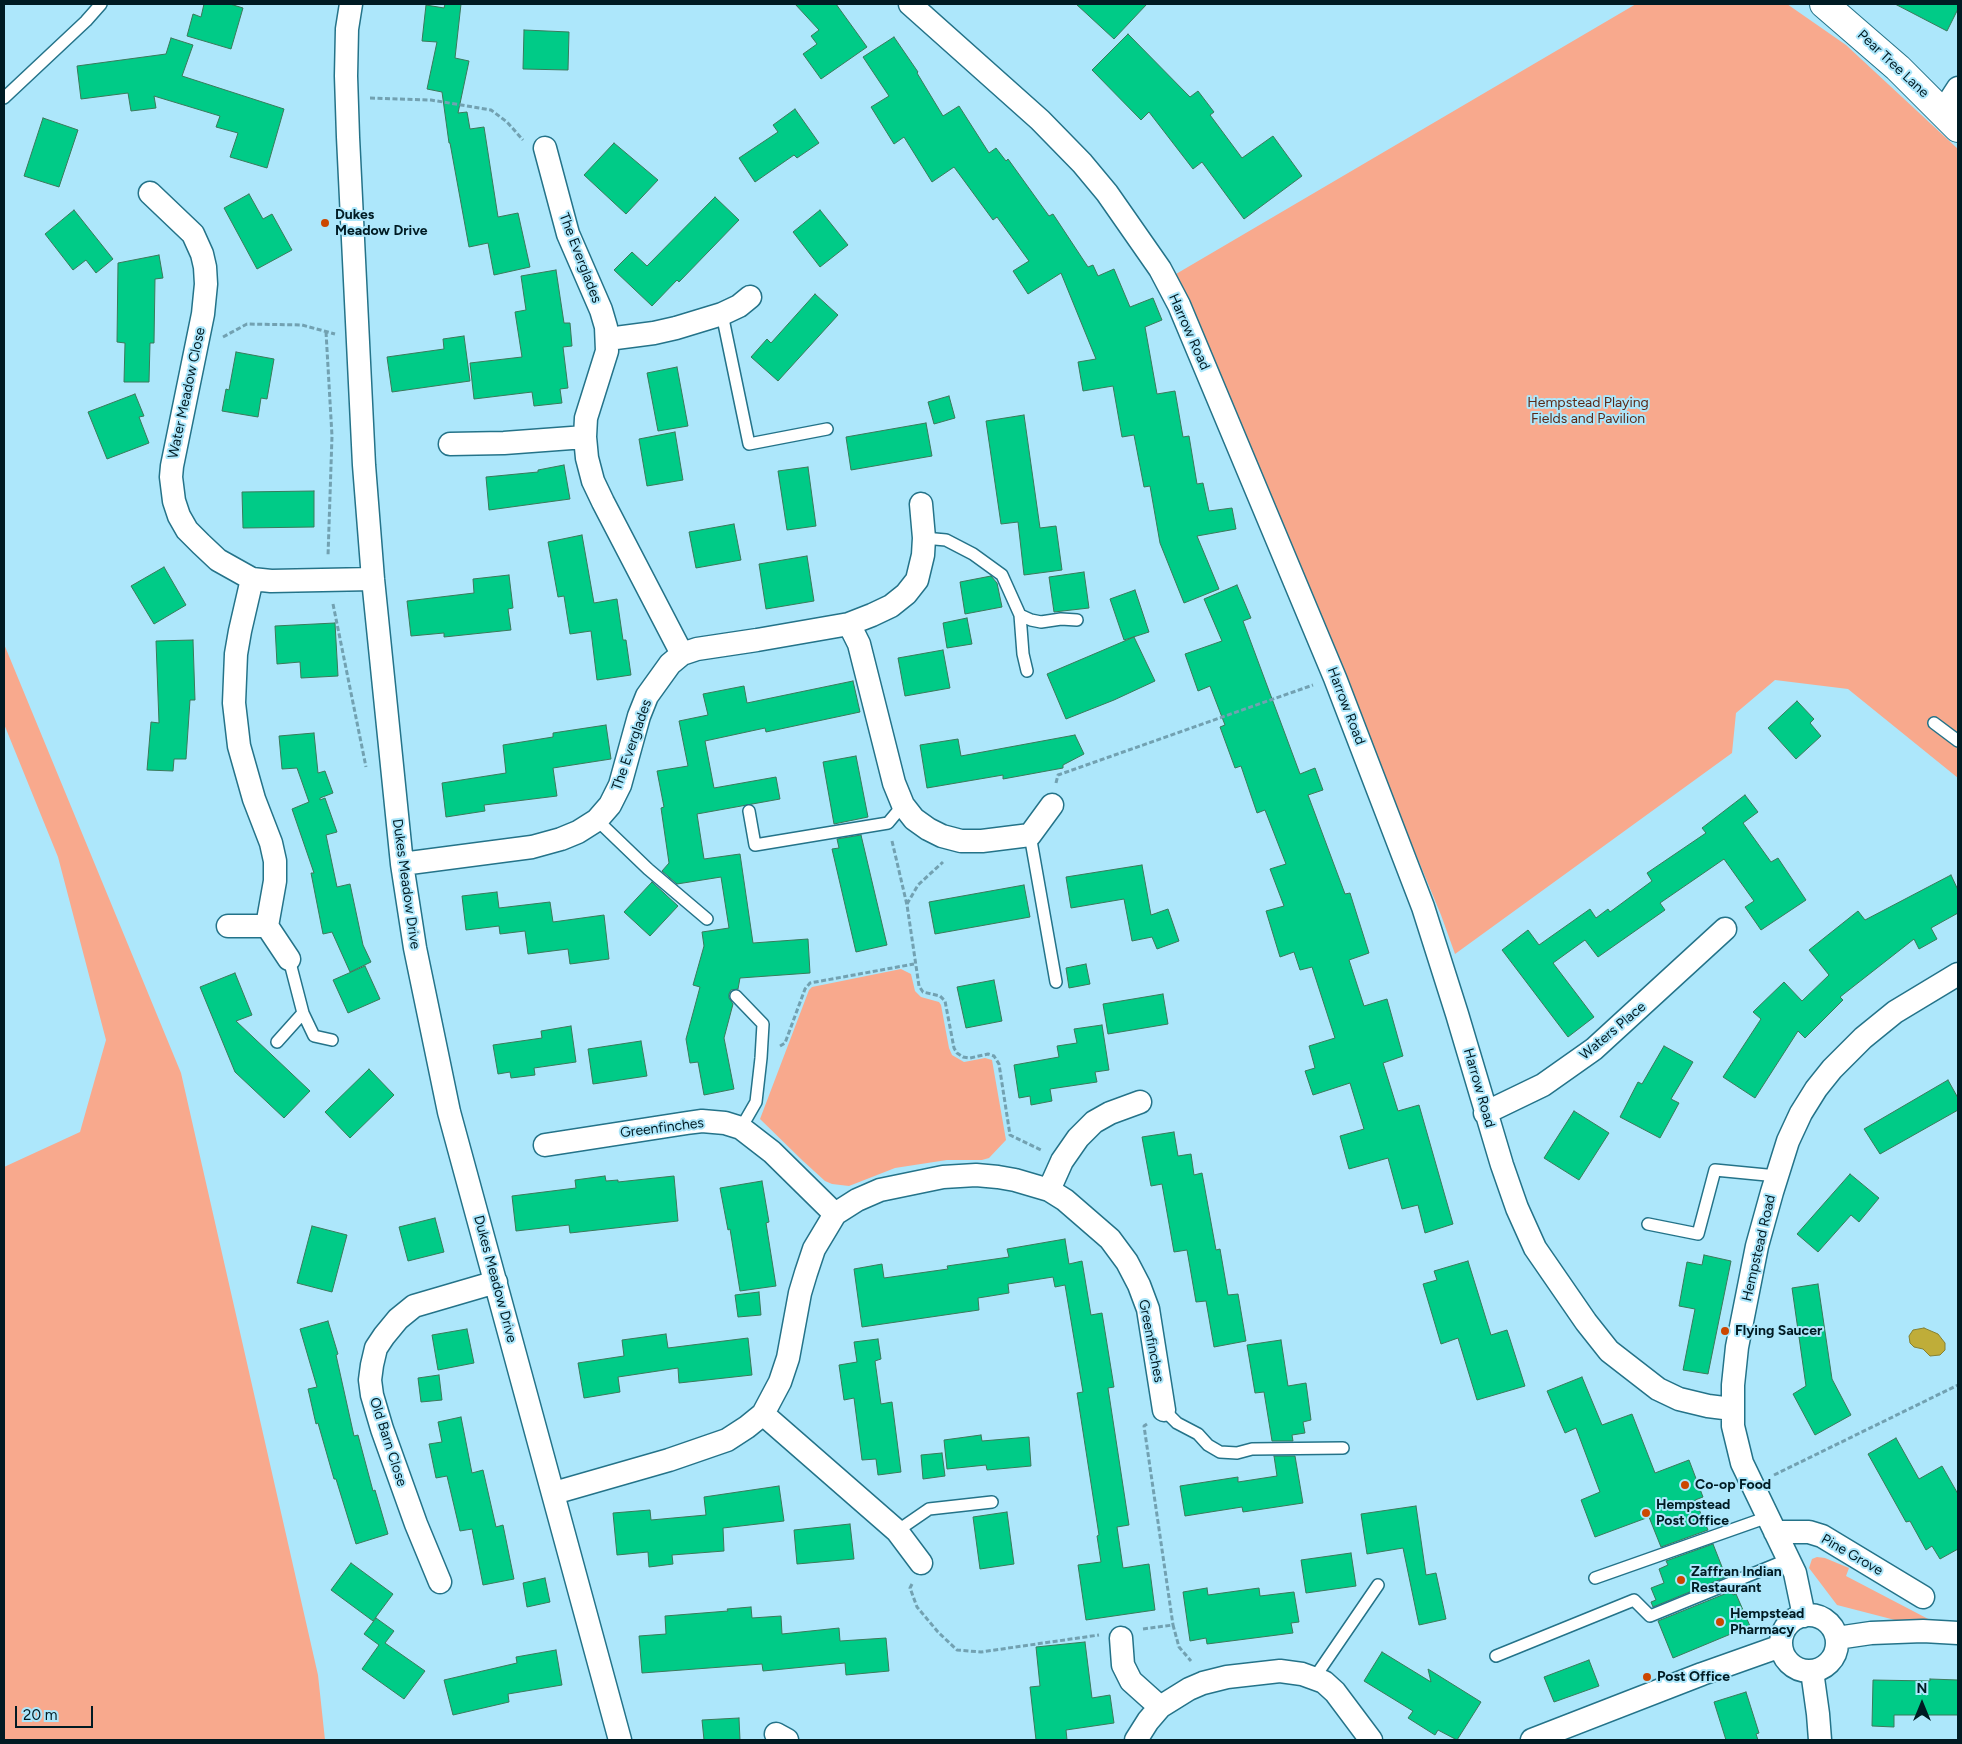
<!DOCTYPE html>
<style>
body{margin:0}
#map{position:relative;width:1962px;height:1744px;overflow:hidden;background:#ade7fb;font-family:Figtree,sans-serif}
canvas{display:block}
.frame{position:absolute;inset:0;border:5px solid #001b23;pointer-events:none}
.north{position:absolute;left:1897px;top:1679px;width:50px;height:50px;-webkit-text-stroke:4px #ade7fb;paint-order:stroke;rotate:0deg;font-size:14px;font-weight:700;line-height:20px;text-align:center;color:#001b23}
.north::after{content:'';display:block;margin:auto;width:18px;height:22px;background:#001b23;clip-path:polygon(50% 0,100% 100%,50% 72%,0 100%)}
.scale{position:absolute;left:15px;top:1706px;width:78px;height:22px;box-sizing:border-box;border:2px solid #001b23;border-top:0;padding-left:6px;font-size:15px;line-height:18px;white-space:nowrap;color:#001b23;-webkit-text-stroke:4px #ade7fb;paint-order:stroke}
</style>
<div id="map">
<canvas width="1962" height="1744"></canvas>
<div class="frame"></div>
<div class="north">N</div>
<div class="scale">20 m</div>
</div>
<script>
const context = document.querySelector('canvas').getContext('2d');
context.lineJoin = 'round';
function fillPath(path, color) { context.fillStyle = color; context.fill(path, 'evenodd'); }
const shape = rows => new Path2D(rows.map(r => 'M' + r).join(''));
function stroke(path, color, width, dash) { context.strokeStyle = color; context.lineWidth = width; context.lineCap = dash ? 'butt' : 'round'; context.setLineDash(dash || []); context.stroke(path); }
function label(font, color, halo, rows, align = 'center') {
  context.font = font + ' Figtree,sans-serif'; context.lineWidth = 4; context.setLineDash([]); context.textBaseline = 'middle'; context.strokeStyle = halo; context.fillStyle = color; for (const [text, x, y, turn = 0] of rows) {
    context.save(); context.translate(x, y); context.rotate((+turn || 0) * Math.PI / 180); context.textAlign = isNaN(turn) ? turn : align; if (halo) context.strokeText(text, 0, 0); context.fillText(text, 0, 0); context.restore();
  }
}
const green = shape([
 [1636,4,1787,4,1846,45,1958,149,1958,778,1848,689,1775,680,1736,713,1732,753,1455,954,1441,915,1176,274],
 [4,644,181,1073,318,1675,325,1740,4,1740,4,1167,80,1132,106,1040,58,857,4,724],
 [901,969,911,974,915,991,921,997,939,1002,941,1005,949,1048,952,1055,964,1062,985,1058,992,1060,1006,1140,989,1158,982,1160,947,1160,895,1168,849,1186,832,1184,825,1181,803,1161,760,1119,809,990,812,987],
 [1817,1557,1825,1558,1849,1568,1846,1576,1934,1622,1895,1620,1837,1605,1809,1568,1812,1559]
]);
const water = shape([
 [1924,1328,1938,1334,1945,1343,1945,1350,1940,1355,1930,1356,1923,1349,1914,1347,1910,1343,1909,1336,1913,1330,1924,1328]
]);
const building = shape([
 [204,4,230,4,243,8,231,49,187,36,193,14,201,17,204,4],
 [445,4,461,4,455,58,469,61,458,113,467,112,470,129,484,127,498,217,518,213,530,267,494,275,488,243,469,247,450,143,449,143,442,92,427,89,437,42,422,41,426,5,444,8,445,4],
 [795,4,836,4,867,47,821,79,803,54,817,44,811,36,819,30,795,4],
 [1076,4,1147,4,1114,39,1076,4],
 [1895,4,1958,4,1958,9,1947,31,1895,4],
 [524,30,569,32,568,70,523,69,524,30],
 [1128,34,1190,97,1198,91,1214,112,1210,115,1242,158,1273,136,1302,176,1244,219,1202,162,1193,169,1149,112,1141,120,1092,70,1128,34],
 [894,37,918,72,917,73,943,116,959,106,989,153,996,148,1006,161,1008,159,1049,216,1053,214,1088,267,1093,265,1098,276,1114,269,1130,307,1153,298,1162,320,1145,327,1157,394,1175,391,1183,437,1189,436,1197,484,1203,483,1209,511,1232,508,1236,529,1197,536,1219,589,1184,603,1160,543,1150,486,1144,487,1134,435,1122,437,1113,386,1083,391,1078,362,1096,359,1061,273,1028,294,1013,271,1029,261,997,217,993,220,954,167,932,182,904,137,894,144,871,107,889,96,863,57,894,37],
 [171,38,193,45,182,76,284,109,267,168,230,157,238,133,216,127,220,116,154,96,156,108,131,111,128,93,81,99,77,66,166,54,171,38],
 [795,109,819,143,797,158,794,155,755,182,739,158,778,132,773,125,795,109],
 [43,118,78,130,59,187,24,176,43,118],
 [614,143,658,180,626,214,584,175,614,143],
 [249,194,263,219,272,214,292,250,257,269,224,208,249,194],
 [715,197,739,220,679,282,677,280,652,306,614,270,632,252,647,266,715,197],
 [74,210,113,259,96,273,86,260,73,270,45,234,74,210],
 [820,210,848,245,820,267,793,232,820,210],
 [159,255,163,278,155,279,154,343,150,343,149,382,124,382,125,343,117,342,118,263,159,255],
 [556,270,564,323,570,323,572,346,563,347,568,388,560,389,562,403,534,406,532,392,474,399,470,363,522,357,515,312,526,310,521,276,556,270],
 [815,294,838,315,778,381,751,357,767,339,771,343,815,294],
 [464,336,470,381,392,392,387,357,444,349,443,339,464,336],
 [236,352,274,359,267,399,261,398,258,417,222,411,226,389,229,390,236,352],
 [677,367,688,426,658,431,647,373,677,367],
 [135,394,144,416,139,417,149,443,107,459,88,412,135,394],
 [949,396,955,418,934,424,928,402,949,396],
 [1024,415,1040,528,1056,526,1062,570,1024,575,1018,522,1001,524,986,421,1024,415],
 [926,423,932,456,851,470,846,437,926,423],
 [675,432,683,480,647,486,639,439,675,432],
 [564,465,570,499,489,510,486,477,538,472,538,470,564,465],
 [808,467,816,526,787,530,778,471,808,467],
 [314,491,314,527,243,528,242,492,314,491],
 [734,524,741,560,696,568,689,532,734,524],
 [582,535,594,603,617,599,623,640,626,640,631,675,597,680,591,631,570,634,564,596,558,597,548,542,582,535],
 [807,556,814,601,766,609,759,564,807,556],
 [164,567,186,605,154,624,131,586,164,567],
 [1084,572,1089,608,1054,612,1049,577,1084,572],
 [509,575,513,608,508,609,511,630,444,637,444,633,411,636,407,601,474,593,473,579,509,575],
 [991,576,997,583,1002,607,965,614,960,582,991,576],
 [1237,585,1251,618,1243,621,1300,774,1315,768,1323,790,1308,795,1345,894,1350,893,1369,953,1349,960,1364,1006,1387,999,1403,1056,1383,1063,1398,1111,1419,1105,1453,1224,1425,1233,1418,1205,1402,1209,1388,1158,1349,1169,1340,1136,1364,1129,1350,1083,1313,1095,1305,1071,1315,1068,1309,1046,1335,1038,1312,967,1300,970,1294,952,1280,957,1266,911,1284,906,1270,869,1286,864,1265,810,1257,813,1241,766,1235,768,1220,727,1225,725,1210,686,1198,691,1185,654,1222,641,1204,599,1237,585],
 [1135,590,1149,632,1124,640,1110,599,1135,590],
 [967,618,972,644,947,648,943,623,967,618],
 [335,623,338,676,301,678,300,662,277,664,275,626,335,623],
 [1134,637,1155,681,1114,700,1066,719,1047,674,1134,637],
 [193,640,195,700,190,700,186,759,174,759,173,771,147,770,151,722,159,723,156,641,193,640],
 [943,650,950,688,905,696,898,658,943,650],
 [853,681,860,712,766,732,765,728,705,741,714,788,776,777,780,799,697,814,704,859,740,854,753,943,808,939,810,973,740,978,738,989,731,990,729,994,729,998,733,1004,724,1038,734,1089,704,1095,698,1062,690,1063,686,1039,700,987,693,985,704,946,702,932,729,928,721,877,677,884,662,871,669,863,661,808,664,807,657,771,688,766,679,721,708,715,703,694,744,686,747,703,853,681],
 [1797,701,1814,719,1810,723,1821,736,1796,759,1768,728,1797,701],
 [606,725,611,759,553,768,557,796,484,805,485,811,446,817,442,783,506,773,503,745,553,737,553,733,606,725],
 [314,733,318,773,325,771,333,793,320,798,320,800,325,798,337,832,326,835,337,887,350,884,363,945,371,962,350,972,332,932,323,934,311,873,314,873,292,809,309,802,297,768,282,769,279,736,314,733],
 [1075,735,1084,754,1063,765,1063,768,1003,779,1003,775,927,788,920,745,958,739,961,756,1075,735],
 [856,756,868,817,834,824,823,762,856,756],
 [1745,795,1758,812,1743,823,1771,862,1778,858,1806,900,1761,930,1745,907,1754,901,1724,859,1660,903,1665,910,1598,957,1585,940,1553,963,1594,1017,1568,1037,1502,950,1528,930,1539,945,1590,909,1596,918,1608,909,1610,912,1652,881,1647,873,1706,833,1702,828,1745,795],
 [861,835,887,945,856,952,832,849,839,848,837,839,861,835],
 [1142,865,1151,915,1168,909,1179,941,1157,949,1152,937,1132,941,1124,899,1071,908,1066,877,1142,865],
 [1951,875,1958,890,1958,913,1931,928,1937,939,1919,949,1914,939,1840,997,1843,1000,1805,1038,1798,1031,1755,1098,1723,1077,1761,1019,1753,1012,1784,982,1802,1001,1829,975,1809,950,1858,911,1865,920,1951,875],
 [652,882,678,906,650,936,624,912,652,882],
 [1024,885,1030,917,935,934,929,902,1024,885],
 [497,892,499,908,550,902,553,922,604,915,609,959,570,964,568,949,528,954,525,931,500,934,499,926,466,930,462,896,497,892],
 [1086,964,1090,984,1069,988,1066,968,1086,964],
 [365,966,380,999,348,1013,333,980,365,966],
 [235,973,252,1015,236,1021,310,1091,284,1118,235,1072,200,987,235,973],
 [994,980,1002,1021,966,1028,957,987,994,980],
 [1163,994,1168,1024,1108,1034,1103,1004,1163,994],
 [1102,1025,1109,1070,1095,1072,1097,1082,1050,1089,1052,1101,1031,1105,1030,1096,1019,1098,1014,1065,1059,1057,1057,1046,1077,1043,1074,1029,1102,1025],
 [571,1026,576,1062,534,1068,535,1075,511,1078,510,1072,498,1074,493,1045,542,1038,541,1031,571,1026],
 [641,1041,647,1076,593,1084,588,1049,641,1041],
 [1664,1046,1693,1062,1671,1099,1679,1103,1660,1138,1620,1117,1638,1082,1642,1084,1664,1046],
 [369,1069,394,1095,350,1138,325,1112,369,1069],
 [1948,1080,1958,1098,1958,1110,1880,1154,1864,1129,1948,1080],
 [1574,1111,1609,1133,1579,1180,1544,1158,1574,1111],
 [1174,1132,1178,1156,1191,1154,1194,1175,1202,1173,1216,1250,1220,1249,1228,1295,1238,1294,1246,1341,1214,1347,1206,1301,1196,1302,1187,1250,1174,1252,1162,1184,1151,1186,1142,1137,1174,1132],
 [1850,1174,1879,1198,1859,1222,1851,1215,1818,1252,1797,1234,1850,1174],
 [605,1176,606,1181,618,1180,618,1182,674,1176,678,1221,570,1233,569,1225,516,1231,512,1196,576,1188,575,1180,605,1176],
 [762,1181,769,1222,766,1223,776,1286,740,1291,730,1229,728,1230,720,1188,762,1181],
 [435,1218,444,1252,408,1261,399,1227,435,1218],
 [312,1226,347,1235,332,1292,297,1283,312,1226],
 [1065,1239,1069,1264,1082,1261,1091,1315,1102,1313,1114,1387,1108,1388,1129,1525,1117,1527,1123,1568,1149,1564,1155,1610,1086,1620,1078,1565,1101,1562,1097,1536,1099,1535,1077,1393,1083,1392,1065,1285,1055,1287,1053,1277,1008,1284,1009,1293,978,1298,979,1310,862,1327,854,1269,882,1264,884,1278,948,1269,947,1266,1009,1257,1007,1249,1065,1239],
 [1704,1255,1731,1261,1708,1374,1683,1370,1695,1309,1679,1306,1687,1262,1702,1265,1704,1255],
 [1468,1261,1491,1335,1507,1330,1525,1386,1477,1400,1458,1338,1441,1344,1423,1284,1437,1280,1434,1271,1468,1261],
 [1818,1284,1832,1379,1851,1415,1815,1435,1793,1394,1806,1386,1792,1288,1818,1284],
 [759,1292,761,1315,738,1317,735,1295,759,1292],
 [328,1321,338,1354,336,1355,354,1436,358,1435,373,1491,375,1490,388,1534,356,1544,336,1479,334,1479,318,1423,316,1424,308,1389,317,1387,300,1329,328,1321],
 [467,1329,474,1363,438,1370,432,1335,467,1329],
 [666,1334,668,1348,748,1338,752,1375,679,1383,678,1368,618,1377,620,1392,584,1398,578,1363,624,1356,622,1340,666,1334],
 [878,1339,881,1359,875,1361,881,1404,892,1402,901,1472,878,1475,876,1459,862,1460,854,1398,844,1400,839,1365,857,1362,854,1342,878,1339],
 [1281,1340,1288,1386,1306,1383,1311,1420,1303,1422,1305,1433,1292,1435,1293,1441,1272,1441,1264,1392,1255,1393,1247,1345,1281,1340],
 [439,1375,442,1400,421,1402,418,1378,439,1375],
 [1582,1377,1602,1425,1632,1414,1655,1473,1689,1460,1703,1497,1695,1500,1708,1530,1661,1547,1649,1517,1595,1537,1581,1500,1600,1492,1576,1428,1565,1433,1547,1391,1582,1377],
 [461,1417,472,1473,483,1470,496,1527,503,1525,514,1579,483,1585,472,1529,460,1531,447,1476,436,1478,429,1444,442,1442,438,1422,461,1417],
 [981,1435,982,1441,1029,1437,1031,1466,987,1470,986,1465,947,1469,944,1440,981,1435],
 [1896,1438,1919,1479,1942,1466,1958,1494,1958,1549,1940,1559,1932,1546,1926,1550,1910,1521,1906,1522,1868,1454,1896,1438],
 [942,1453,945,1476,923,1479,921,1455,942,1453],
 [1274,1456,1295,1456,1303,1503,1243,1512,1242,1507,1185,1516,1180,1486,1238,1477,1238,1482,1277,1476,1274,1456],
 [779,1486,784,1521,723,1528,724,1551,672,1555,673,1564,649,1567,648,1552,617,1555,613,1513,650,1510,651,1520,706,1515,704,1497,779,1486],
 [1416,1506,1426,1575,1436,1573,1446,1619,1419,1625,1403,1548,1367,1554,1361,1514,1416,1506],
 [1007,1512,1014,1564,980,1569,973,1517,1007,1512],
 [850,1524,854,1559,797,1564,794,1530,850,1524],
 [1713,1544,1726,1577,1653,1607,1651,1602,1656,1600,1651,1588,1664,1583,1659,1569,1668,1565,1666,1561,1713,1544],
 [1351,1553,1356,1586,1306,1593,1301,1560,1351,1553],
 [351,1563,393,1594,373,1621,331,1590,351,1563],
 [545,1578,550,1602,527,1607,523,1583,545,1578],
 [1207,1588,1208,1595,1259,1588,1260,1596,1294,1592,1299,1622,1291,1623,1293,1633,1207,1644,1206,1638,1190,1641,1183,1592,1207,1588],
 [1732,1591,1733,1595,1736,1594,1750,1626,1673,1658,1658,1621,1732,1591],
 [751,1607,752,1618,781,1616,782,1634,839,1628,840,1641,886,1638,889,1671,846,1675,845,1663,763,1671,762,1664,642,1673,639,1636,666,1634,665,1616,728,1611,727,1609,751,1607],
 [376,1618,394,1631,385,1643,425,1671,404,1699,362,1669,379,1645,364,1634,376,1618],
 [1085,1642,1092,1698,1110,1695,1114,1723,1066,1730,1067,1740,1036,1740,1030,1687,1040,1686,1036,1647,1085,1642],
 [556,1650,562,1685,508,1694,509,1702,453,1715,444,1680,517,1663,516,1657,556,1650],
 [1382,1652,1431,1682,1428,1669,1481,1702,1457,1740,1438,1730,1435,1735,1408,1718,1413,1711,1364,1681,1382,1652],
 [1589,1660,1599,1686,1554,1702,1544,1677,1589,1660],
 [1930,1679,1958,1680,1958,1715,1894,1715,1894,1727,1872,1726,1873,1680,1930,1681,1930,1679],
 [1746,1692,1759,1733,1756,1734,1758,1740,1726,1740,1714,1702,1746,1692],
 [739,1718,740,1740,704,1740,702,1720,739,1718]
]);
const path = shape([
 [370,98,431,100,491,110,507,122,523,140],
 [326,332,332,436,328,556],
 [223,337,247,324,302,325,335,334],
 [333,604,366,767],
 [1056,783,1058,775,1313,685],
 [892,841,907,905,919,986,923,992,940,996,945,1001,954,1048,957,1053,963,1057,970,1058,988,1054,994,1056,999,1064,1010,1135,1041,1150],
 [907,904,918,885,943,862],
 [780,1046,785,1043,805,989,810,983,914,964],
 [1147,1424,1144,1426,1173,1625],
 [1774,1475,1958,1385],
 [912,1584,910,1588,917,1607,938,1632,957,1650,981,1652,1099,1635],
 [1143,1629,1173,1625,1179,1647,1191,1661]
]);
const service = shape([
 [4,98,86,21,101,4],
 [722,314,749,444,827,429],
 [924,538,946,540,973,554,1002,575,1020,615,1031,620,1041,622,1061,619,1077,620],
 [1020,615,1023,654,1027,671],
 [1934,723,1958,741],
 [749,811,755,845,888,823,903,805],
 [597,820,648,869,707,919],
 [1030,835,1056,982],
 [736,996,763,1024,761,1058,756,1102,741,1128],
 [303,1013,314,1036,332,1040],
 [277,1042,303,1013,289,959],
 [1648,1224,1698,1234,1715,1170,1777,1176],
 [1164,1410,1177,1423,1198,1434,1208,1445,1220,1452,1237,1453,1252,1449,1343,1448],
 [897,1531,929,1509,992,1502],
 [1595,1578,1768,1517],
 [1496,1656,1634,1600,1650,1616,1789,1559],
 [1315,1677,1378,1585]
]);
const minor = shape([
 [351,4,347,29,346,76,348,137,364,465,373,579,402,864,415,948,449,1112,620,1740],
 [910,4,1040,120,1082,163,1107,193,1160,269,1179,305,1335,678,1423,907,1457,1014,1502,1165,1517,1208,1535,1248,1586,1322,1609,1351,1658,1389,1679,1399,1708,1406,1732,1409],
 [1943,111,1958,88],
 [545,148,568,234,601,310,606,327,607,351,586,418,585,437,587,458,593,481,603,502,682,654],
 [150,193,193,234,202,254,205,267,206,284,203,314,172,466,171,477,174,501,179,516,187,530,201,544,218,560,252,579],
 [608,339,654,333,676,328,722,314,739,306,750,297],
 [450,444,504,443,585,437],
 [849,624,872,615,891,606,906,594,917,580,923,555,924,538,921,504],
 [402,864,532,847,561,839,578,832,597,820,610,805,620,785,639,716,647,696,670,664,682,654,697,649,757,640,849,624,859,644,894,783,903,805,914,819,928,829,942,836,961,841,982,841,1030,835,1052,805],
 [228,926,267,926],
 [289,959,267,926,275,881,275,861,271,843,254,799,239,746,234,703,236,654,240,631,252,579,271,581,373,579],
 [1485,1113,1543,1085,1594,1049,1725,929],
 [545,1145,687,1123,702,1121,725,1123,741,1128,772,1152,835,1214],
 [1049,1190,1062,1161,1078,1138,1094,1122,1110,1113,1140,1102],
 [763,1414,897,1531,921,1563],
 [554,1493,669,1460,727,1440,747,1427,763,1414,780,1382,788,1358,800,1293,806,1273,814,1249,835,1214,857,1200,880,1190,943,1177,976,1175,998,1177,1015,1180,1049,1190,1065,1200,1110,1239,1127,1262,1139,1285,1148,1309,1164,1410],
 [1775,1532,1809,1532,1822,1536,1923,1597],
 [440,1582,416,1524,382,1429,372,1395,370,1380,372,1365,376,1348,384,1336,398,1319,414,1306,496,1282],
 '1781 1643a28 28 0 1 1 56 0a28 28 0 1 1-56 0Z',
 [1804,1616,1795,1573,1742,1463,1733,1426,1733,1385,1737,1347,1757,1246,1772,1192,1788,1141,1801,1113,1816,1089,1832,1069,1863,1038,1895,1012,1958,974],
 [1121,1638,1123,1665,1131,1681,1160,1707],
 [1837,1638,1871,1633,1923,1631,1958,1633],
 [1812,1671,1818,1714,1820,1740],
 [776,1734,787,1740],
 [1136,1740,1148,1721,1160,1707,1189,1689,1203,1683,1227,1677,1280,1671,1302,1674,1324,1682,1335,1692,1371,1740],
 [1532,1740,1702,1674,1781,1646]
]);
const tertiary = shape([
 [1824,4,1898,68,1958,128]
]);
const markers = [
 [325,223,5,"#cc4700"],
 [1725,1331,5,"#cc4700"],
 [1685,1485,5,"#cc4700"],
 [1646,1513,5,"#cc4700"],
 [1681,1580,5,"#cc4700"],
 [1720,1622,5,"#cc4700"],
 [1647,1677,5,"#cc4700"]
];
const streetNames = [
 ["Pear Tree Lane",1893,64,43],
 ["The Everglades",580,258,69],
 ["Harrow Road",1189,332,66],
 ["Water Meadow Close",187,393,-78],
 ["Harrow Road",1346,706,69],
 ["The Everglades",632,745,-71],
 ["Dukes Meadow Drive",406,884,82],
 ["Waters Place",1613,1031,-40],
 ["Harrow Road",1479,1088,74],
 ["Greenfinches",662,1128,-7],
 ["Hempstead Road",1759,1248,-77],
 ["Dukes Meadow Drive",495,1279,75],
 ["Greenfinches",1151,1341,79],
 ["Old Barn Close",388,1442,72],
 ["Pine Grove",1852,1555,30]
];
const poiNames = [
 ["Dukes",335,215],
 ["Meadow Drive",335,231],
 ["Flying Saucer",1735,1331],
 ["Co-op Food",1695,1485],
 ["Hempstead",1656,1505],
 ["Post Office",1656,1521],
 ["Zaffran Indian",1691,1572],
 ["Restaurant",1691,1588],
 ["Hempstead",1730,1614],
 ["Pharmacy",1730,1630],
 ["Post Office",1657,1677]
];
const parkNames = [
 ["Hempstead Playing",1588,403],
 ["Fields and Pavilion",1588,419]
];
fillPath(green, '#f8a98d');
fillPath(water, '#bfad39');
stroke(water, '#868132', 1);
fillPath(building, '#00cb87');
stroke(building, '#3b795a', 1);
stroke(service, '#247389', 14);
stroke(minor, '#247389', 25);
stroke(tertiary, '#247389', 30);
stroke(path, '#72a1b1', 3, [5, 2.5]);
stroke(service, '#fff', 11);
stroke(minor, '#fff', 22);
stroke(tertiary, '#fff', 28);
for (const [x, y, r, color] of markers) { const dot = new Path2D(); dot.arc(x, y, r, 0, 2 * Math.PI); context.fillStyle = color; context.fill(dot); stroke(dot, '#ade7fb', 2); }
label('14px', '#001b23', '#ade7fb', streetNames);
label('bold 14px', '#001b23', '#ade7fb', poiNames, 'left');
label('14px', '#5b2917', '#ade7fb', parkNames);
</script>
